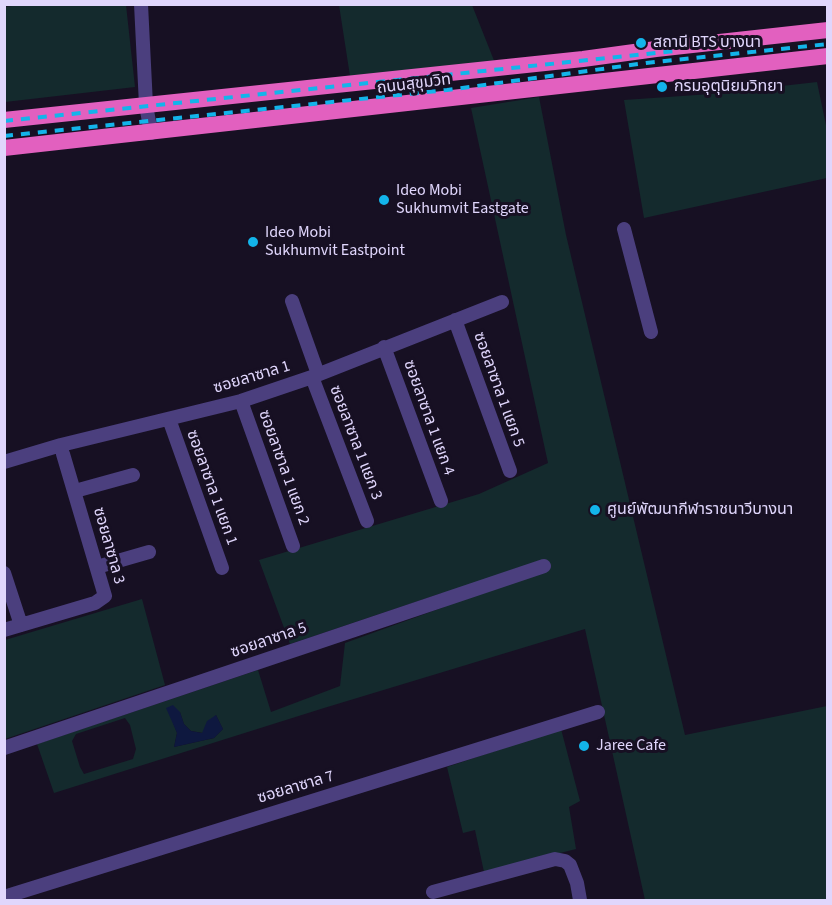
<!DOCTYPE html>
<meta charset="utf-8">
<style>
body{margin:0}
#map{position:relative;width:832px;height:905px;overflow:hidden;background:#171023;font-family:"Source Sans 3",sans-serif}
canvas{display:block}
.frame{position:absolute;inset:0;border:6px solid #e0d6fc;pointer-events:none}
</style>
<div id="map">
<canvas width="832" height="905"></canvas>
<div class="frame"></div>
</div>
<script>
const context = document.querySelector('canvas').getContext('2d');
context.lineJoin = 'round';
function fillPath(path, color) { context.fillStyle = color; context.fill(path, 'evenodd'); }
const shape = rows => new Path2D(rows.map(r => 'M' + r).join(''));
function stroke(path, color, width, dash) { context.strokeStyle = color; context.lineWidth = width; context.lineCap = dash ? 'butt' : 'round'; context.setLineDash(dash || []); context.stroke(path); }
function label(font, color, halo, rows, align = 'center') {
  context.font = font + ' "Source Sans 3","Noto Sans Thai",sans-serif'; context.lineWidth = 6; context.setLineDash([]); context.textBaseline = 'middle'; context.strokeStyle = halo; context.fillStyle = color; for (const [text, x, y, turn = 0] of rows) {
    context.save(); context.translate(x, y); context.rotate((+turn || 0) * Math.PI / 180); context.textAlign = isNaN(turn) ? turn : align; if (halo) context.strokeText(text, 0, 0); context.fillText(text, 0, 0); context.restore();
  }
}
const green = shape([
 [26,4,126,5,135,87,5,102,5,7],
 [339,5,472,5,495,63,350,76],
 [817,82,827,130,827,178,644,218,624,100,711,94],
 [539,97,566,235,685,735,827,706,827,900,645,900,585,629,324,708,54,793,37,744,258,670,271,712,340,686,345,643,444,607,442,593,290,644,259,560,479,494,548,463,471,108],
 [180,712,184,724,191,731,203,733,216,715,223,729,214,738,174,747,177,733,173,722],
 [125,718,130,725,136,749,133,759,84,774,80,767,72,741,76,734],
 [142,599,165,685,5,739,5,640],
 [561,729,580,801,569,807,576,849,484,872,475,830,463,833,447,767]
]);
const water = shape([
 [173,705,180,712,184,724,191,731,202,733,207,721,216,715,223,729,214,738,174,747,177,733,166,708]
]);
const minor = shape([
 [141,4,146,105,151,133],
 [624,229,651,332],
 [292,301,318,374],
 [455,320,510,471],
 [384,347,441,501],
 [312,377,367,521],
 [241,401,293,546],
 [169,419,222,568],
 [4,462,61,445,241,401,312,377,502,302],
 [75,491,133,475],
 [97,567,149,552],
 [4,573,21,625],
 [4,630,95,603,105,596,63,454],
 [4,748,544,566],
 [433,892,555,859,565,861,570,865,577,883,580,900],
 [4,897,598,712]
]);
const trunk = shape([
 [4,120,583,59,656,49,828,30],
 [4,148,828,56]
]);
const rail = shape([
 [4,121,675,51],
 [4,136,447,90,646,63,828,44]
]);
const markers = [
 [641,43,6,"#13b4ea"],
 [662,87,6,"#13b4ea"],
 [384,200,6,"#13b4ea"],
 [253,242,6,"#13b4ea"],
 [595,510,6,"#13b4ea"],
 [584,746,6,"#13b4ea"]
];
const poiNames = [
 ["สถานี BTS บางนา",653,43],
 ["กรมอุตุนิยมวิทยา",674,87],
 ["Ideo Mobi",396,191],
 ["Sukhumvit Eastgate",396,209],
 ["Ideo Mobi",265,233],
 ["Sukhumvit Eastpoint",265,251],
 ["ศูนย์พัฒนากีฬาราชนาวีบางนา",607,510],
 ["Jaree Cafe",596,746]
];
const streetNames = [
 ["ถนนสุขุมวิท",414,85,-7],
 ["ซอยลาซาล 1",252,378,-17],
 ["ซอยลาซาล 1 แยก 5",498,390,70],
 ["ซอยลาซาล 1 แยก 4",428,418,70],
 ["ซอยลาซาล 1 แยก 3",355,443,69],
 ["ซอยลาซาล 1 แยก 2",283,468,70],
 ["ซอยลาซาล 1 แยก 1",211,488,70],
 ["ซอยลาซาล 3",108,546,74],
 ["ซอยลาซาล 5",269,641,-19],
 ["ซอยลาซาล 7",296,788,-17]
];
fillPath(green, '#142a2d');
fillPath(water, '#0e183f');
stroke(minor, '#4b3f7e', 14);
stroke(trunk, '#e260bf', 16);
stroke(rail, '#13b4ea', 4, [9, 8]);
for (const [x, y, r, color] of markers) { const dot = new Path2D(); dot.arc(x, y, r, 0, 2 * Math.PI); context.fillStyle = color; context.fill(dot); stroke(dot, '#171023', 2); }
label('16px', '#e0d6fc', '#171023', poiNames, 'left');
label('16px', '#e0d6fc', '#171023', streetNames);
</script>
